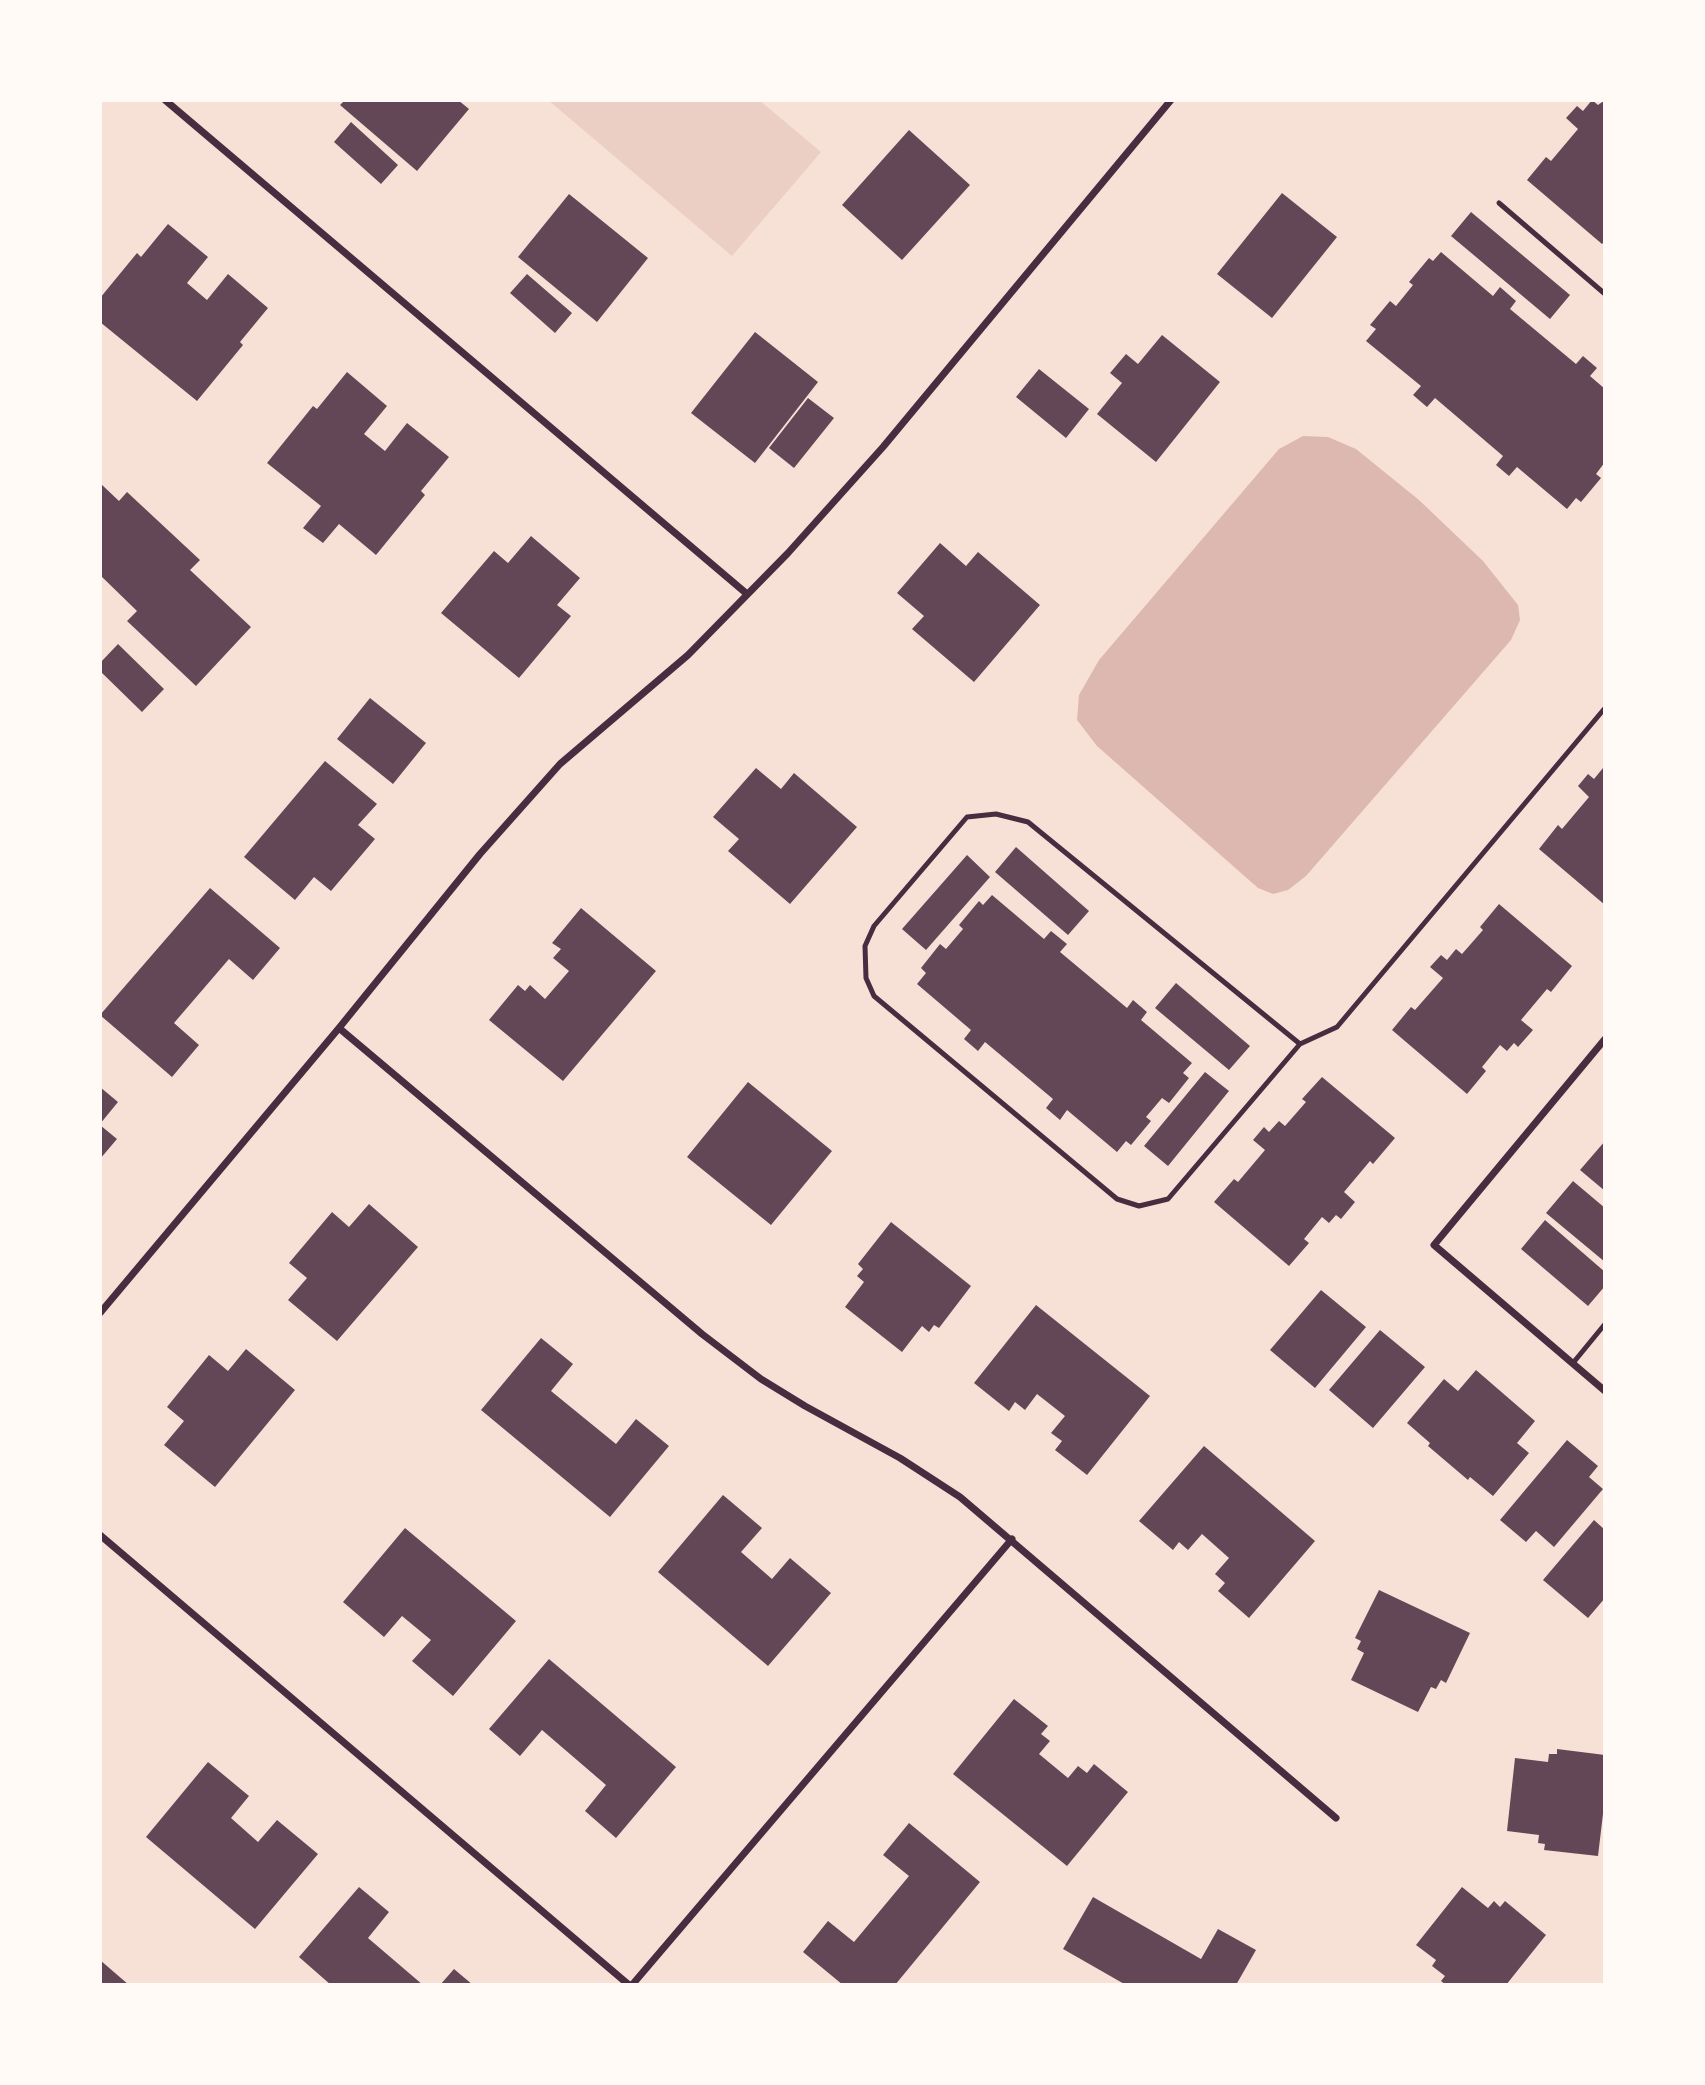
<!DOCTYPE html>
<style>
body{margin:0}
#map{position:relative;width:1705px;height:2085px;overflow:hidden;background:#f7e1d7;font-family:"PT Sans",sans-serif}
canvas{display:block}
.frame{position:absolute;inset:0;border:102px solid #fffaf5;pointer-events:none}
</style>
<div id="map">
<canvas width="1705" height="2085"></canvas>
<div class="frame"></div>
</div>
<script>
const context = document.querySelector('canvas').getContext('2d');
context.lineJoin = 'round';
function fillPath(path, color) { context.fillStyle = color; context.fill(path, 'evenodd'); }
const shape = rows => new Path2D(rows.map(r => 'M' + r).join(''));
function stroke(path, color, width, dash) { context.strokeStyle = color; context.lineWidth = width; context.lineCap = dash ? 'butt' : 'round'; context.setLineDash(dash || []); context.stroke(path); }
const green = shape([
 [548,100,759,100,821,152,732,256]
]);
const water = shape([
 [1303,436,1328,437,1356,449,1419,500,1483,561,1518,605,1520,620,1511,640,1306,876,1288,890,1273,894,1258,888,1097,746,1077,720,1079,695,1099,660,1279,449]
]);
const building = shape([
 [345,100,458,100,469,109,417,171,340,105],
 [1592,100,1598,105,1605,100,1605,241,1602,244,1527,180,1546,157,1551,161,1578,129,1566,118,1577,106,1583,111],
 [351,122,398,165,381,184,334,142],
 [909,130,970,185,902,260,842,205],
 [1282,193,1337,237,1272,318,1217,274],
 [569,194,648,258,597,322,518,257],
 [1471,212,1570,295,1550,319,1451,236],
 [168,224,208,257,187,283,207,300,228,274,268,308,240,342,243,345,197,401,100,322,100,298,137,253,141,257],
 [1441,252,1493,296,1500,287,1516,301,1510,309,1576,364,1583,356,1597,368,1590,376,1605,389,1605,462,1596,474,1601,478,1581,502,1576,498,1567,509,1517,467,1509,476,1496,465,1503,456,1435,398,1427,407,1413,395,1421,386,1366,341,1376,329,1370,325,1390,301,1396,306,1413,285,1409,282,1429,258,1433,261],
 [527,274,572,313,555,333,510,293],
 [755,332,818,382,755,463,691,413],
 [1162,335,1220,382,1156,462,1097,414,1122,383,1110,373,1126,354,1138,364],
 [1039,369,1089,409,1066,438,1016,397],
 [347,372,387,406,364,434,385,451,407,423,449,457,421,491,425,495,376,555,339,524,323,543,303,528,321,506,267,463,313,406,317,409],
 [808,398,834,418,794,468,769,448],
 [100,483,119,501,127,492,200,560,190,570,251,627,196,686,127,621,137,611,100,575],
 [531,536,580,578,557,605,571,616,519,678,441,613,494,551,508,563],
 [940,543,966,566,978,552,1040,605,974,682,912,629,924,616,897,593],
 [118,644,164,689,142,712,100,671,100,663],
 [370,698,426,743,393,784,337,739],
 [325,761,377,804,358,825,375,839,331,891,314,877,295,900,244,857],
 [756,768,781,789,794,773,857,827,790,904,728,851,739,839,713,817],
 [1603,768,1605,769,1605,905,1539,849,1558,825,1562,829,1589,797,1578,786,1588,774,1594,779],
 [1016,847,1089,911,1068,935,995,872],
 [967,855,990,877,926,950,902,929],
 [210,888,280,948,253,980,229,959,174,1023,199,1045,172,1077,100,1015],
 [992,895,1044,939,1051,931,1067,944,1060,952,1127,1008,1133,1000,1147,1012,1141,1020,1192,1063,1183,1073,1189,1078,1169,1103,1162,1098,1146,1117,1151,1121,1131,1145,1126,1141,1117,1152,1067,1110,1060,1120,1046,1108,1053,1099,985,1042,978,1051,964,1039,971,1030,917,984,926,973,921,968,940,944,946,949,963,929,959,925,979,901,983,905],
 [1499,904,1572,966,1551,992,1547,989,1521,1020,1533,1030,1518,1047,1514,1043,1507,1051,1500,1045,1482,1067,1486,1071,1467,1094,1392,1030,1411,1007,1415,1010,1443,978,1430,967,1441,955,1447,960,1456,949,1462,954,1483,930,1480,927],
 [581,908,656,971,563,1081,489,1020,518,985,525,991,530,985,545,999,569,971,553,958,561,949,552,943],
 [1176,983,1250,1046,1229,1070,1155,1008],
 [1205,1072,1229,1091,1168,1166,1144,1146],
 [1322,1077,1395,1138,1373,1164,1370,1161,1344,1192,1355,1202,1341,1219,1336,1215,1329,1223,1322,1217,1304,1239,1309,1243,1289,1266,1214,1202,1234,1179,1238,1182,1265,1150,1253,1140,1264,1127,1269,1132,1279,1121,1285,1126,1306,1102,1302,1099],
 [748,1082,832,1151,771,1225,687,1157],
 [100,1087,118,1102,100,1124],
 [100,1125,117,1139,100,1159],
 [1605,1141,1605,1191,1580,1170],
 [1573,1181,1605,1208,1605,1262,1546,1213],
 [369,1204,418,1247,337,1341,288,1300,307,1278,289,1263,332,1212,349,1227],
 [1545,1220,1605,1272,1605,1286,1588,1306,1521,1249],
 [891,1222,971,1286,939,1328,934,1325,929,1332,922,1326,902,1352,845,1307,864,1282,857,1276,863,1269,858,1264],
 [1321,1290,1366,1327,1315,1388,1270,1350],
 [1036,1305,1150,1396,1087,1475,1055,1450,1062,1441,1051,1433,1065,1416,1037,1394,1025,1410,1015,1402,1009,1411,974,1383],
 [1380,1330,1425,1367,1373,1428,1329,1390],
 [541,1338,573,1364,551,1391,616,1444,636,1419,669,1446,610,1517,481,1410],
 [246,1349,295,1390,215,1487,164,1445,184,1421,167,1407,209,1355,228,1371],
 [1476,1370,1535,1421,1517,1443,1529,1453,1493,1496,1470,1477,1468,1480,1428,1446,1430,1443,1407,1423,1444,1379,1458,1391],
 [1567,1440,1598,1466,1589,1477,1603,1489,1554,1547,1536,1531,1526,1542,1500,1520],
 [1204,1446,1315,1541,1249,1618,1218,1591,1225,1583,1215,1574,1229,1558,1202,1534,1188,1550,1179,1542,1173,1550,1139,1521],
 [723,1495,762,1528,741,1552,772,1579,790,1558,831,1593,768,1666,658,1572],
 [1594,1520,1605,1530,1605,1598,1588,1618,1543,1580],
 [405,1528,516,1621,453,1696,412,1661,431,1640,402,1616,384,1637,343,1602],
 [1379,1590,1470,1633,1446,1683,1441,1680,1436,1689,1431,1687,1418,1712,1351,1680,1364,1653,1357,1649,1361,1641,1355,1638],
 [549,1659,676,1767,616,1838,585,1811,606,1785,542,1730,520,1756,489,1729],
 [1014,1699,1048,1726,1041,1734,1050,1741,1039,1754,1068,1778,1078,1766,1087,1773,1094,1764,1128,1792,1067,1866,953,1774],
 [1557,1749,1605,1755,1605,1797,1598,1856,1544,1850,1545,1844,1538,1843,1539,1835,1507,1831,1515,1758,1548,1762,1549,1754,1557,1754],
 [208,1762,249,1796,231,1818,258,1842,277,1820,318,1854,255,1929,146,1837],
 [909,1823,980,1882,895,1985,843,1985,803,1952,828,1921,854,1942,909,1876,883,1855],
 [359,1887,389,1912,368,1938,423,1985,331,1985,299,1957],
 [1462,1887,1488,1908,1494,1901,1500,1907,1505,1901,1546,1935,1506,1985,1446,1985,1441,1981,1445,1976,1432,1966,1436,1960,1416,1945],
 [1093,1897,1201,1959,1218,1929,1256,1950,1236,1985,1126,1985,1063,1949],
 [100,1960,129,1985,100,1985],
 [454,1969,473,1985,440,1985]
]);
const service = shape([
 [1499,203,1605,294],
 [1300,1044,1028,822,996,814,967,817,874,926,865,946,866,978,874,996,1117,1199,1139,1206,1168,1199,1300,1044,1337,1027,1605,708],
 [1573,1363,1605,1324]
]);
const minor = shape([
 [165,100,747,594],
 [339,1028,702,1334,761,1379,805,1406,900,1458,960,1497,1336,1818],
 [1605,1039,1434,1245,1605,1391],
 [100,1313,339,1028,480,854,560,764,688,655,788,553,883,447,1171,100],
 [100,1535,629,1985],
 [632,1985,1012,1539]
]);
fillPath(green, '#ebcfc5');
fillPath(water, '#dcb8b0');
fillPath(building, '#644757');
stroke(service, '#4a2c40', 5);
stroke(minor, '#4a2c40', 7);
</script>
